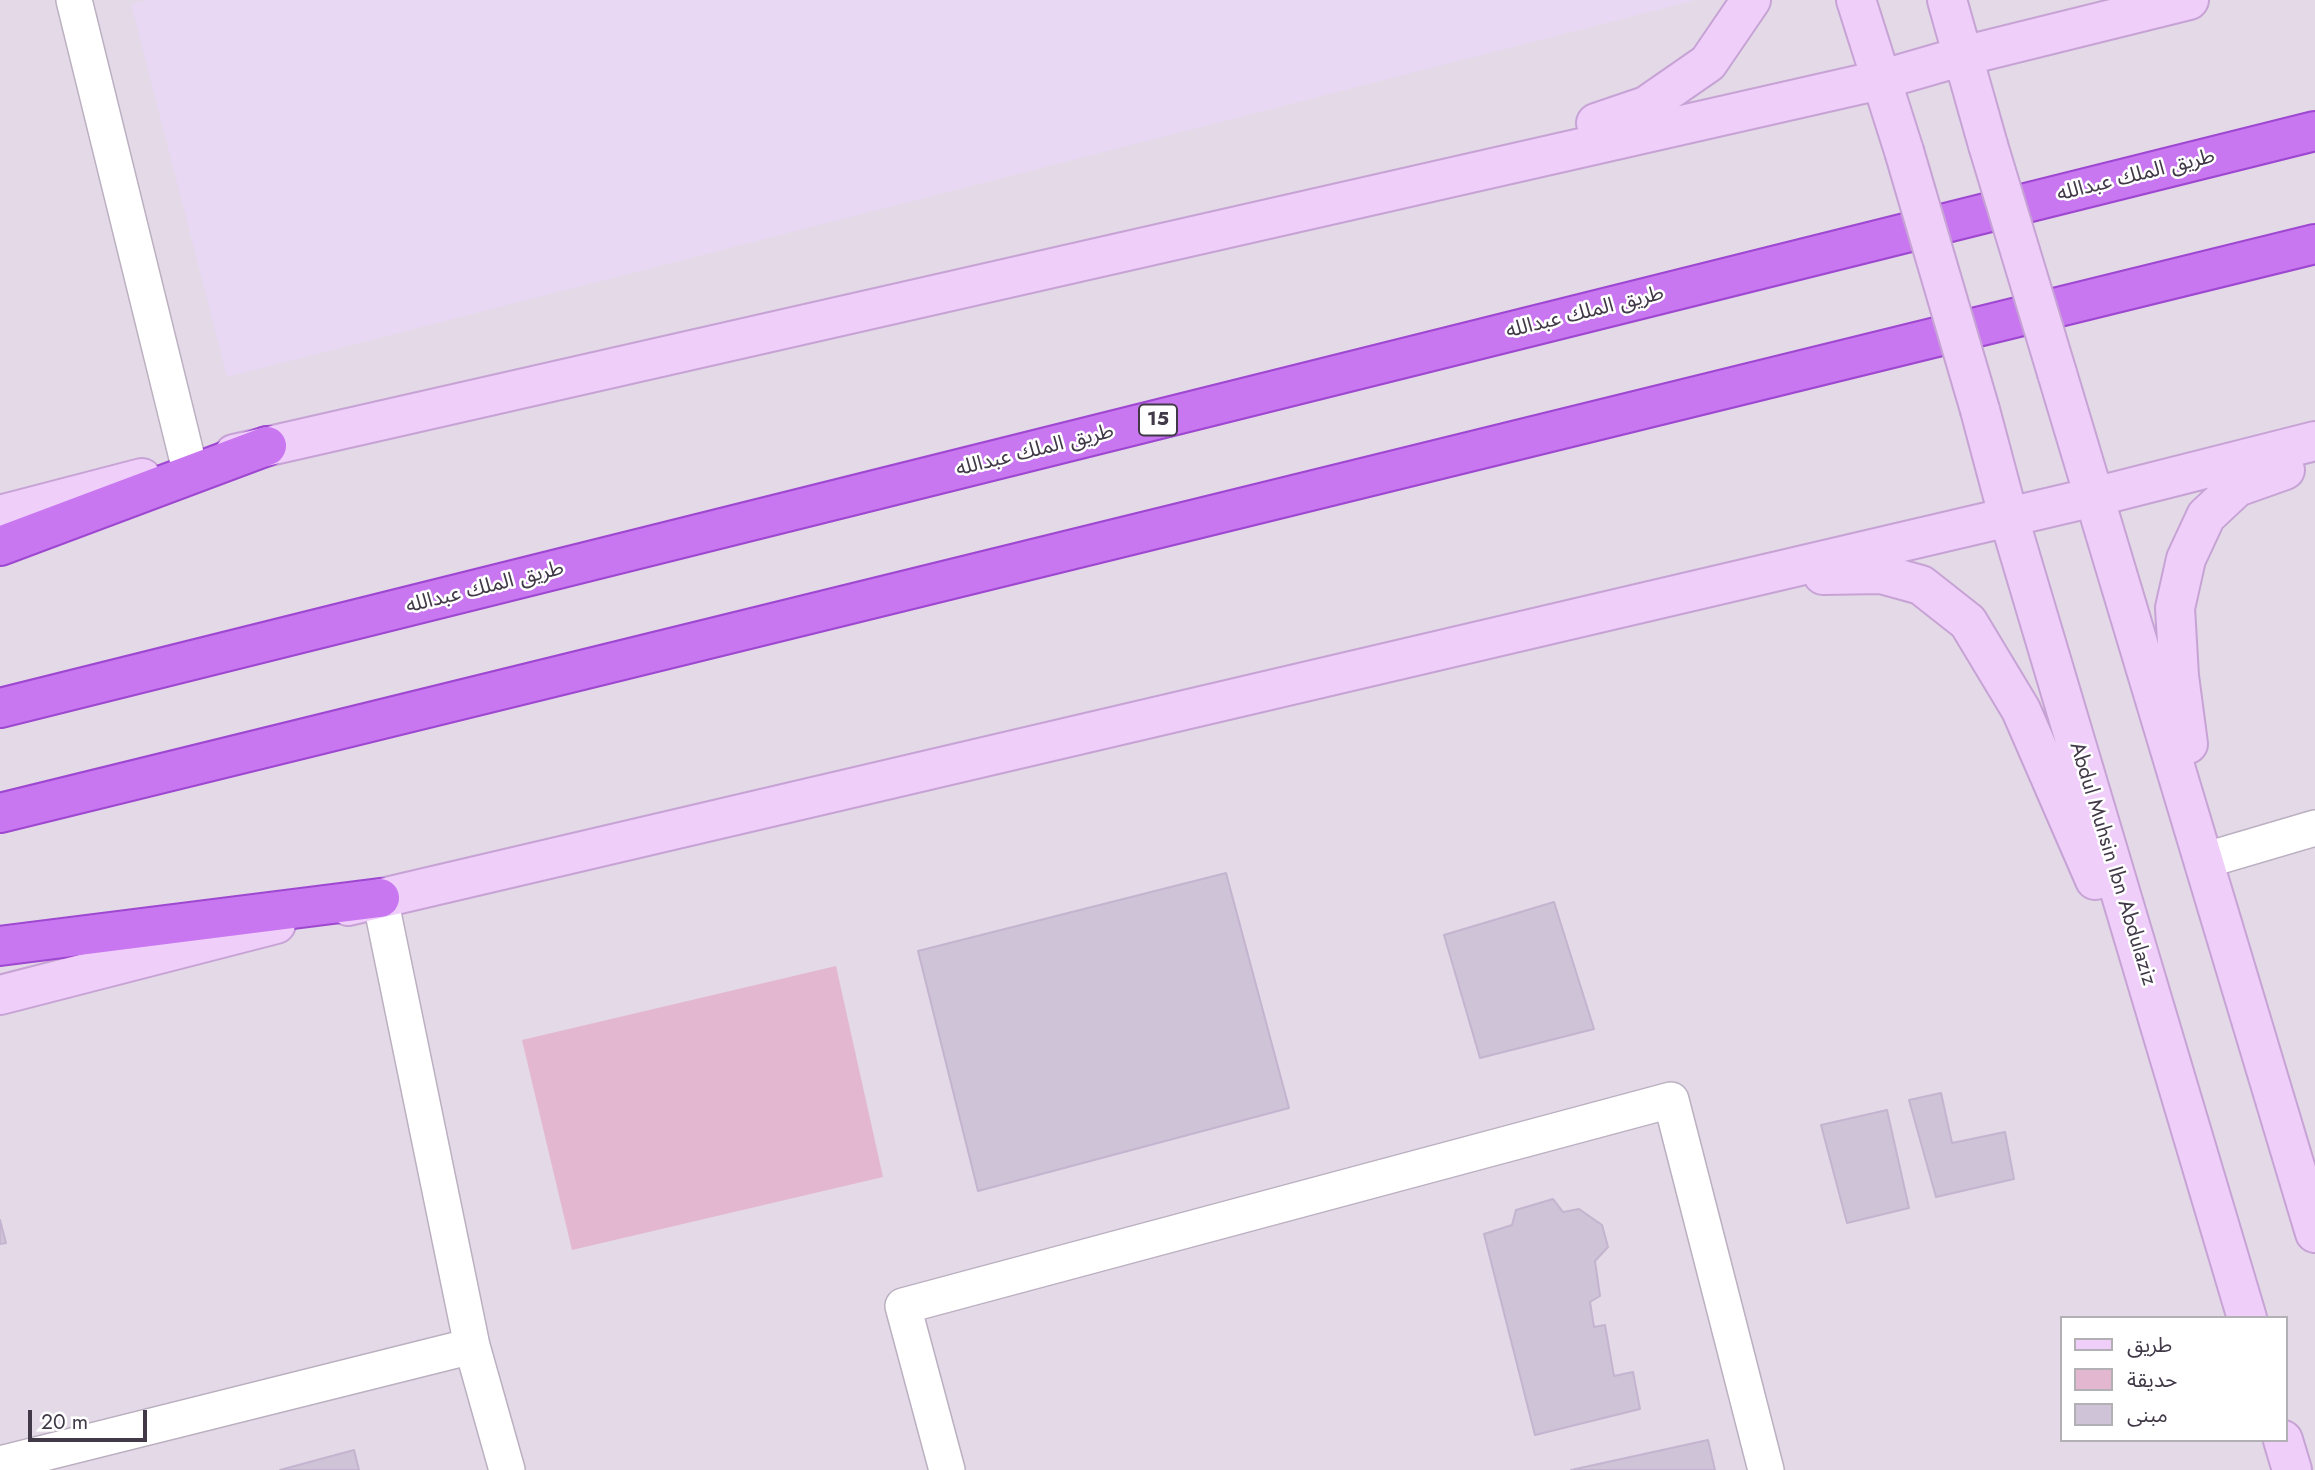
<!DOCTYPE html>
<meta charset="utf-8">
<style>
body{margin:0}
#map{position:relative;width:2315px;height:1470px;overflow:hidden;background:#f1eaf4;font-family:Jost,"Noto Sans Arabic",sans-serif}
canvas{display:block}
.legend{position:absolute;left:2060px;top:1316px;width:228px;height:126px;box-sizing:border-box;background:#fff;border:2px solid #b3b0b5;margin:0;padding:9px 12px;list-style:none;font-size:21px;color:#413947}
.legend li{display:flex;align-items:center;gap:14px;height:35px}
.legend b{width:35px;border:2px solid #b3b0b5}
.scale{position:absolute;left:28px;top:1410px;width:119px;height:32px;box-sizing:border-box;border:4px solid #413947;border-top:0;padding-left:9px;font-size:21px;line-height:24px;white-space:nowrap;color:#413947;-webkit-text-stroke:5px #fff;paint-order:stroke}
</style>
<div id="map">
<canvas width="2315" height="1470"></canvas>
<ul class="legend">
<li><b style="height:9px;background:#efcefa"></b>طريق</li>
<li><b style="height:19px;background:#e4b7d0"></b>حديقة</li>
<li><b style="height:19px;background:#cfc3d7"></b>مبنى</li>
</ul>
<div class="scale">20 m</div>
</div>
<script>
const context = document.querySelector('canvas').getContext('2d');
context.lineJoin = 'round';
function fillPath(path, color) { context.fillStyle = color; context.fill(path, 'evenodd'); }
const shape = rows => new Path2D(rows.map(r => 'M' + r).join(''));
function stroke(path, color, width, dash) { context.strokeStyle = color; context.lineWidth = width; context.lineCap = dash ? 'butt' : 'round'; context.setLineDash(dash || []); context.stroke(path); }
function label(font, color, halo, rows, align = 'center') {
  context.font = font + ' Jost,"Noto Sans Arabic",sans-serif'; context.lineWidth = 5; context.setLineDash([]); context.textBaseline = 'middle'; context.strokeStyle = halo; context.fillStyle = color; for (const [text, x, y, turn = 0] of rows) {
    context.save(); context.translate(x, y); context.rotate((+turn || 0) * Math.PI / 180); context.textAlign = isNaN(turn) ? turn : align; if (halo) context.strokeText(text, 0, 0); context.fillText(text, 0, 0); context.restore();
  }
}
const residential = shape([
 [0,0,2315,0,2315,1470,0,1470],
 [2061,1318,2285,1318,2285,1440,2061,1440]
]);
const commercial = shape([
 [148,0,1696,0,227,377,131,4]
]);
const green = shape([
 [836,966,883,1177,572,1250,522,1040]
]);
const building = shape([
 [1226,873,1289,1108,978,1191,918,951,1226,873],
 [1554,902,1594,1029,1480,1058,1444,935,1554,902],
 [1941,1093,1952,1143,2005,1132,2014,1179,1936,1197,1909,1100,1941,1093],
 [1887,1110,1909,1208,1847,1223,1821,1125,1887,1110],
 [1553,1199,1563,1212,1579,1209,1602,1225,1608,1247,1595,1261,1600,1296,1590,1302,1594,1327,1605,1325,1614,1376,1633,1372,1640,1409,1535,1435,1484,1234,1512,1225,1516,1210,1553,1199],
 [0,1220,6,1243,0,1244,0,1220],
 [1708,1440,1715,1470,1571,1470,1708,1440],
 [354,1450,359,1470,280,1470,354,1450]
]);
const street = shape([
 [74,0,189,466],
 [2203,861,2315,828],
 [380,898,472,1346,507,1470],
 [0,1464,472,1346],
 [947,1470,903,1306,1671,1100,1766,1470]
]);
const secondary = shape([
 [1856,0,1904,151],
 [1947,0,1988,145],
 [1596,123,1646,106,1708,63,1751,0],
 [2057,373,2315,1233],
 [1980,410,2008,515,2247,1318],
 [234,454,1880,80,1963,56,2189,0],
 [0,515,142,478],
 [1823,575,1881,574,1921,585,1968,622,2021,710,2095,880],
 [2188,744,2179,676,2175,608,2186,559,2206,516,2237,487,2285,470],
 [348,906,2094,497,2315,441],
 [0,995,276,924],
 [2283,1440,2292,1470]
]);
const highway = shape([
 [0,546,267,446],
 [0,708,2315,131],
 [0,813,2315,244],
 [0,946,380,898]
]);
const secondaryBridge = shape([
 [1988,145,2057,373],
 [1904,151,1980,410]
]);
const shields = [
 [1158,420,38]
];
const shieldNames = [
 ["15",1158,420]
];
const streetNames = [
 ["طريق الملك عبدالله",2136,176,-14],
 ["طريق الملك عبدالله",1585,313,-14],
 ["طريق الملك عبدالله",1035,451,-14],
 ["طريق الملك عبدالله",485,588,-14],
 ["Abdul Muhsin Ibn Abdulaziz",2112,864,73]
];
fillPath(residential, '#e3d9e7');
fillPath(commercial, '#e8d8f3');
fillPath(green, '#e4b7d0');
fillPath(building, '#cfc3d7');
stroke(building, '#c4b4cf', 2);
stroke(street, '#bbb0c1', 38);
stroke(secondary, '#c7a3d5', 42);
stroke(highway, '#9e47d0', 42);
stroke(street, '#fff', 35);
stroke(secondary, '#efcefa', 38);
stroke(highway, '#c977f1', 38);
stroke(secondaryBridge, '#c7a3d5', 42, []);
stroke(secondaryBridge, '#efcefa', 38);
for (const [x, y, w] of shields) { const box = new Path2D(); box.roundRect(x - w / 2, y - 15.5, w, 31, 5); context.fillStyle = '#fff'; context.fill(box); stroke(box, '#413947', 2); }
label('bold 19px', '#413947', null, shieldNames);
label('21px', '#413947', '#fff', streetNames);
</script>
